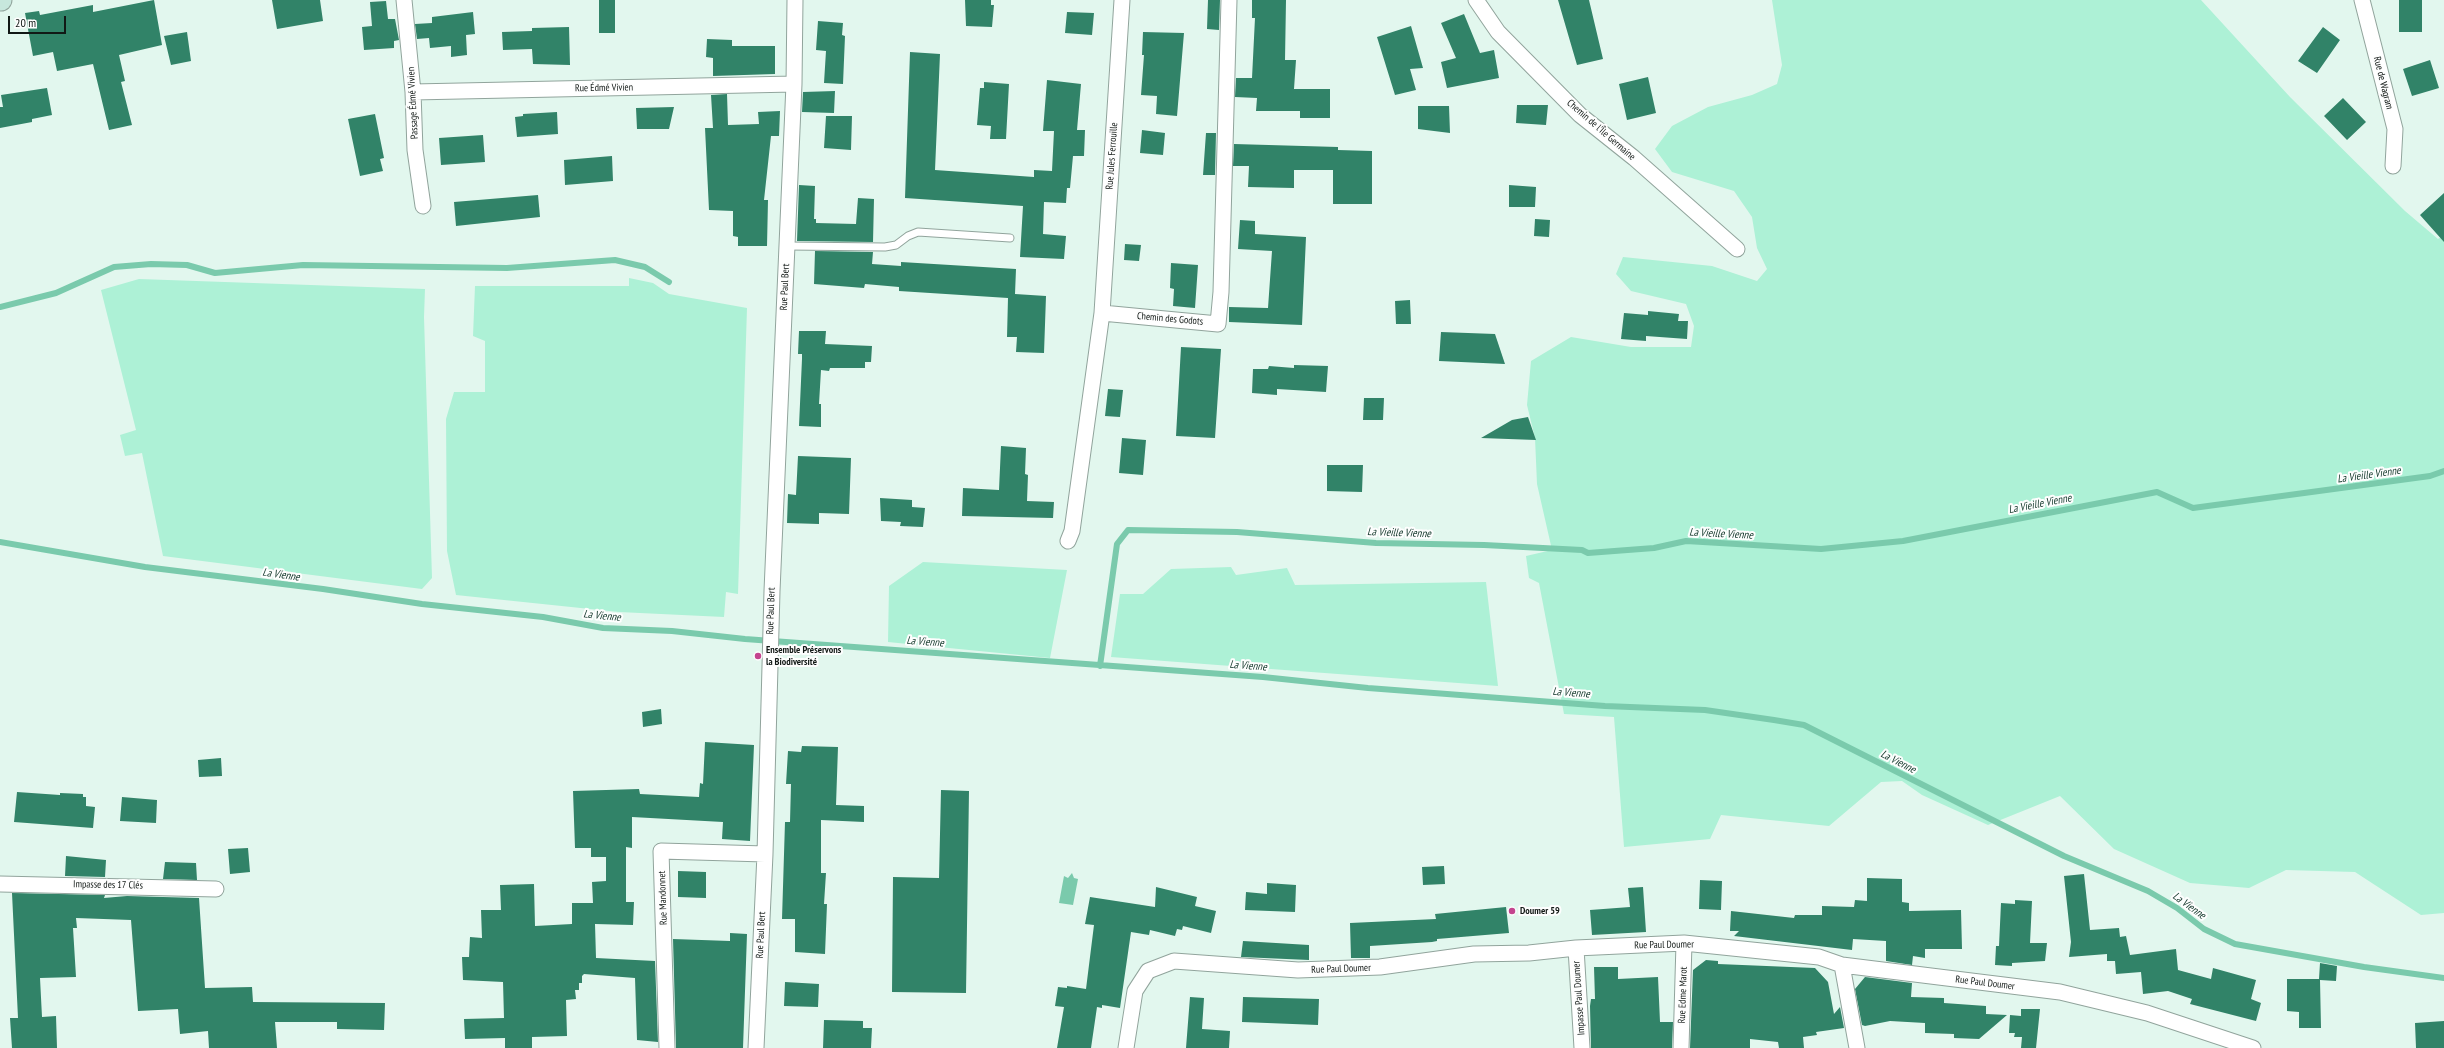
<!DOCTYPE html>
<meta charset="utf-8">
<style>
body{margin:0}
#map{position:relative;width:2444px;height:1048px;overflow:hidden;background:#e2f7ee;font-family:"PT Sans Narrow",sans-serif}
canvas{display:block}
.scale{position:absolute;left:8px;top:16px;width:58px;height:18px;box-sizing:border-box;border:2px solid #111815;border-top:0;padding-left:5px;font-size:12px;line-height:14px;white-space:nowrap;color:#111815;-webkit-text-stroke:3px #fefefe;paint-order:stroke}
</style>
<div id="map">
<canvas width="2444" height="1048"></canvas>
<div class="scale">20 m</div>
</div>
<script>
const context = document.querySelector('canvas').getContext('2d');
context.lineJoin = 'round';
function fillPath(path, color) { context.fillStyle = color; context.fill(path, 'evenodd'); }
const shape = rows => new Path2D(rows.map(r => 'M' + r).join(''));
function stroke(path, color, width, dash) { context.strokeStyle = color; context.lineWidth = width; context.lineCap = dash ? 'butt' : 'round'; context.setLineDash(dash || []); context.stroke(path); }
function label(font, color, halo, rows, align = 'center') {
  context.font = font + ' "PT Sans Narrow",sans-serif'; context.lineWidth = 4; context.setLineDash([]); context.textBaseline = 'middle'; context.strokeStyle = halo; context.fillStyle = color; for (const [text, x, y, turn = 0] of rows) {
    context.save(); context.translate(x, y); context.rotate((+turn || 0) * Math.PI / 180); context.textAlign = isNaN(turn) ? turn : align; if (halo) context.strokeText(text, 0, 0); context.fillText(text, 0, 0); context.restore();
  }
}
const green = shape([
 [1772,0,2201,0,2290,97,2405,211,2438,239,2444,235,2444,913,2421,915,2355,872,2286,870,2249,888,2190,883,2114,849,2060,796,1988,825,1922,795,1902,781,1881,782,1829,826,1721,815,1710,839,1624,847,1614,717,1564,714,1539,583,1529,578,1526,556,1552,550,1537,484,1535,438,1527,405,1531,361,1571,337,1631,347,1691,347,1694,326,1686,304,1631,291,1616,274,1623,257,1712,266,1757,281,1767,269,1757,248,1752,217,1734,191,1672,172,1655,149,1672,126,1708,107,1752,95,1777,84,1782,65],
 [629,278,653,283,669,294,747,308,738,594,726,592,724,617,619,612,456,595,447,551,446,419,454,392,485,392,485,341,473,336,475,286,629,286],
 [139,279,425,289,424,317,432,578,422,589,163,556,142,453,125,456,120,435,136,430,101,290],
 [923,562,1067,570,1050,658,888,642,889,586],
 [1231,567,1236,575,1287,568,1295,585,1486,582,1498,686,1111,657,1120,594,1143,594,1171,569]
]);
const water = shape([
 [1072,873,1074,878,1078,879,1073,905,1059,903,1064,876,1068,878]
]);
const stream = shape([
 [0,307,56,293,114,267,151,264,187,265,215,273,303,265,507,268,615,260,645,267,669,282],
 [0,542,145,567,323,589,422,604,543,617,603,628,672,631,745,639,1263,677,1368,688,1605,706,1705,710,1774,720,1804,725,2064,856,2148,891,2177,908,2204,929,2235,944,2364,967,2444,978],
 [1100,666,1117,544,1128,530,1237,532,1376,543,1484,545,1582,550,1588,553,1654,548,1686,541,1821,549,1903,541,2157,492,2193,508,2430,476,2444,471]
]);
const building = shape([
 [154,0,162,45,119,55,125,81,121,82,132,125,109,130,93,64,57,71,53,52,33,56,25,13,39,11,40,15,93,5,93,12],
 [272,0,320,0,323,21,277,29],
 [599,0,615,0,615,33,599,33],
 [965,0,991,0,991,5,994,5,992,27,966,26],
 [1208,0,1220,0,1219,30,1207,29],
 [1252,0,1286,0,1285,60,1296,60,1294,89,1330,89,1330,118,1300,118,1300,111,1256,111,1257,98,1235,97,1236,78,1252,78,1255,18,1252,18],
 [1558,0,1589,0,1603,59,1577,65],
 [2399,0,2422,0,2422,32,2399,32],
 [386,1,388,19,395,19,399,40,394,41,394,48,364,50,362,27,372,26,370,2],
 [473,12,475,34,466,35,467,55,451,57,451,46,430,48,429,38,417,39,415,24,432,23,432,17],
 [1067,12,1094,13,1092,35,1065,33],
 [1464,14,1480,53,1494,50,1499,78,1447,88,1441,62,1456,58,1441,23],
 [818,21,843,23,842,35,845,36,843,84,824,83,826,51,816,50],
 [1411,26,1423,68,1410,69,1416,90,1395,95,1377,37],
 [569,27,570,65,533,64,532,49,503,50,502,32,532,31,532,28],
 [2323,27,2340,40,2317,73,2298,61],
 [187,32,191,61,171,65,164,36],
 [1143,32,1184,33,1177,116,1156,114,1157,96,1141,95,1144,55,1142,55],
 [707,39,732,40,732,46,775,46,775,74,713,76,713,58,706,57],
 [910,52,940,54,935,170,1034,177,1034,170,1052,171,1054,131,1043,131,1047,80,1081,84,1077,130,1085,130,1084,156,1073,156,1070,188,1067,188,1066,203,1044,202,1043,234,1066,236,1064,259,1020,257,1023,206,905,198],
 [2430,60,2439,88,2412,96,2403,69],
 [1648,77,1656,113,1627,120,1619,84],
 [984,82,1009,84,1006,139,990,139,991,126,977,125,980,88,984,88],
 [47,88,52,115,32,119,32,122,0,128,0,107,3,107,1,95],
 [835,91,834,113,802,112,803,92],
 [727,94,728,125,759,124,758,112,780,111,779,136,771,136,764,200,768,200,767,246,738,246,738,237,733,236,733,211,709,210,705,128,713,128,711,95],
 [2343,98,2366,122,2347,140,2324,116],
 [1517,105,1548,105,1546,125,1516,123],
 [1418,106,1449,106,1450,133,1418,129],
 [674,107,669,129,637,129,636,108],
 [557,112,558,134,517,137,515,117,523,116,523,114],
 [375,114,384,158,380,159,383,171,360,176,348,119],
 [826,116,852,116,851,150,824,148],
 [1142,130,1165,133,1163,155,1140,153],
 [1206,133,1216,133,1215,175,1203,175],
 [483,135,485,162,441,165,439,138],
 [1234,144,1338,147,1338,150,1372,151,1372,204,1333,204,1333,170,1294,170,1294,188,1248,187,1249,166,1233,166],
 [612,156,613,181,565,185,564,160],
 [799,185,815,186,814,219,816,219,816,223,856,224,858,198,874,199,873,242,797,241],
 [1509,185,1536,187,1535,207,1509,207],
 [2444,193,2444,242,2420,215],
 [538,195,540,217,456,226,454,202],
 [1535,219,1550,220,1549,237,1534,236],
 [1240,220,1255,221,1255,234,1306,237,1302,325,1229,322,1229,307,1268,308,1272,251,1238,249],
 [1125,244,1141,245,1139,261,1124,260],
 [815,251,873,252,872,264,901,266,901,262,1016,269,1015,294,1046,296,1044,353,1016,352,1017,337,1007,337,1008,298,899,291,899,287,865,284,864,288,814,284],
 [1171,263,1198,265,1195,308,1173,306,1174,289,1170,288],
 [1410,300,1411,324,1396,324,1395,301],
 [1648,311,1679,314,1678,321,1688,321,1687,339,1646,336,1646,341,1621,339,1624,313,1648,315],
 [799,331,826,331,825,344,872,346,871,362,865,362,865,368,830,368,829,371,821,370,819,404,821,404,821,427,799,426,802,359,802,354,798,354],
 [1441,332,1495,334,1505,364,1439,361],
 [1181,347,1221,349,1215,438,1176,436],
 [1294,365,1328,366,1326,392,1277,389,1277,395,1252,393,1253,369,1268,369,1269,366,1294,368],
 [1108,389,1123,390,1120,417,1105,416],
 [1364,398,1384,398,1383,420,1363,420],
 [1528,417,1536,440,1481,438,1512,420],
 [1122,438,1146,440,1143,475,1119,473],
 [1001,446,1026,448,1025,474,1028,475,1027,501,1054,502,1053,518,962,516,963,488,999,490],
 [798,456,851,458,849,514,819,513,819,524,787,523,788,494,796,495],
 [1327,465,1363,465,1362,492,1327,491],
 [880,498,912,500,912,507,925,508,923,527,900,526,901,522,881,521],
 [661,709,662,724,643,727,642,712],
 [705,742,754,745,750,841,722,839,723,822,632,817,632,848,626,847,626,902,634,902,633,925,595,924,596,958,655,961,658,1042,637,1040,635,978,584,974,582,976,582,983,579,983,579,990,575,990,576,999,566,1000,567,1036,532,1037,532,1048,505,1048,505,1038,465,1039,464,1019,504,1018,503,982,463,980,462,957,469,957,470,937,482,938,481,910,501,910,500,885,534,884,535,926,572,924,572,903,593,903,592,882,606,881,606,857,591,857,591,848,575,848,573,791,639,789,640,794,699,797,700,783,703,784],
 [802,746,838,747,836,805,864,806,864,822,821,820,821,873,826,873,824,904,827,904,825,954,795,952,795,919,782,919,785,822,790,822,791,784,786,784,788,751,801,752],
 [221,758,222,776,199,777,198,760],
 [941,790,969,791,966,993,892,992,893,877,939,878],
 [17,792,60,795,60,793,83,794,83,797,86,797,86,806,95,807,93,828,14,822],
 [122,797,157,800,156,823,120,821],
 [248,848,250,872,230,874,228,849],
 [66,856,106,860,105,877,65,876],
 [165,862,196,863,197,880,163,879],
 [1444,866,1445,884,1423,885,1422,867],
 [678,871,706,872,706,898,678,897],
 [2084,874,2090,930,2119,928,2120,937,2126,936,2130,955,2176,949,2178,970,2211,979,2213,968,2256,980,2251,999,2261,1003,2256,1021,2190,1004,2192,999,2168,991,2143,994,2141,972,2116,974,2115,961,2107,961,2107,954,2069,957,2071,942,2064,876],
 [1867,878,1902,879,1902,902,1909,903,1909,911,1961,910,1962,949,1925,949,1925,958,1913,956,1912,965,1886,961,1886,941,1853,939,1852,950,1734,936,1739,931,1730,931,1731,911,1794,918,1795,915,1822,915,1822,906,1854,907,1855,900,1867,901],
 [1700,880,1722,881,1721,910,1699,909],
 [1267,883,1296,885,1295,912,1245,910,1246,892,1267,894],
 [1156,887,1197,897,1195,906,1216,911,1211,933,1183,926,1182,930,1177,929,1175,936,1150,930,1149,935,1131,932,1120,1008,1102,1005,1102,1008,1097,1007,1091,1048,1057,1048,1064,1007,1055,1006,1058,987,1067,988,1067,986,1086,989,1094,925,1085,924,1090,897,1155,907],
 [1643,887,1646,932,1592,935,1590,910,1630,907,1628,888],
 [12,893,105,895,104,898,127,896,199,898,205,988,252,987,253,1002,385,1003,384,1030,337,1029,337,1022,275,1022,277,1048,209,1048,208,1031,180,1034,178,1009,138,1011,131,920,76,918,77,928,73,928,76,977,40,978,42,1017,56,1016,57,1048,12,1048,10,1018,18,1018],
 [2015,900,2032,901,2030,943,2047,943,2045,961,2012,963,2012,966,1995,965,1996,946,1999,946,2001,903,2015,904],
 [1506,907,1509,933,1437,939,1437,941,1432,942,1370,946,1370,958,1351,958,1350,923,1436,919,1435,914],
 [730,933,747,934,743,1048,676,1048,673,939,730,941],
 [1243,941,1309,945,1309,960,1241,957],
 [1706,960,1718,961,1718,964,1815,968,1828,982,1834,1014,1840,1007,1844,1028,1816,1032,1817,1035,1803,1037,1804,1048,1779,1048,1778,1042,1750,1039,1750,1048,1690,1048,1693,970],
 [2320,963,2337,966,2336,981,2320,980,2321,1028,2299,1028,2299,1012,2287,1011,2287,979,2319,979],
 [1594,967,1618,967,1618,979,1658,977,1660,1022,1673,1022,1672,1048,1591,1048,1590,1006,1591,999,1595,999],
 [1865,977,1912,983,1911,997,1944,998,1944,1003,1986,1006,1986,1014,2007,1015,1979,1039,1954,1038,1954,1034,1925,1033,1925,1023,1890,1021,1865,1026,1862,1025,1855,989],
 [785,982,819,984,818,1007,784,1006],
 [1190,997,1204,998,1202,1029,1230,1031,1229,1048,1186,1048],
 [1243,997,1319,999,1318,1025,1242,1022],
 [2021,1009,2040,1009,2036,1048,2021,1048,2022,1037,2014,1037,2015,1033,2009,1033,2010,1015,2021,1016],
 [824,1020,863,1021,863,1028,872,1028,871,1048,823,1048],
 [2444,1021,2444,1048,2416,1048,2415,1023]
]);
const lane = shape([
 [787,246,885,247,896,245,908,236,918,232,1010,238]
]);
const street = shape([
 [404,0,413,92,415,150,423,206],
 [1476,0,1498,32,1580,115,1634,158,1737,249],
 [2362,0,2395,129,2393,166],
 [413,92,794,84],
 [1102,313,1122,0],
 [1068,541,1072,531,1102,313,1218,324,1221,292,1229,0],
 [0,884,216,889],
 [1576,948,1582,1048],
 [1842,965,1857,1048],
 [667,1048,661,851,765,854],
 [756,1048,765,854,772,591,794,84,795,0],
 [1126,1048,1135,991,1148,971,1174,961,1298,970,1380,967,1474,954,1529,953,1576,948,1684,943,1819,957,1842,965,2060,992,2147,1013,2253,1048],
 [1681,1048,1684,943]
]);
const secondary = shape([
 [0,0,1,0]
]);
const markers = [
 [758,656,4,"#c4448f"],
 [1512,911,4,"#c4448f"]
];
const streetNames = [
 ["Rue de Wagram",2383,83,76],
 ["Rue Édmé Vivien",604,88,-1],
 ["Passage Édmé Vivien",413,103,-93],
 ["Chemin de l'Île Germaine",1601,130,41],
 ["Rue Jules Ferrouille",1112,156,-86],
 ["Rue Paul Bert",785,287,-87],
 ["Chemin des Godots",1170,319,5],
 ["Rue Paul Bert",771,611,-88],
 ["Impasse des 17 Clés",108,885,1],
 ["Rue Mandonnet",663,898,-92],
 ["Rue Paul Bert",761,935,-87],
 ["Rue Paul Doumer",1664,945,-1],
 ["Rue Paul Doumer",1341,969,-2],
 ["Rue Paul Doumer",1985,983,7],
 ["Rue Edme Marot",1683,995,-88],
 ["Impasse Paul Doumer",1579,998,-94]
];
const poiNames = [
 ["Ensemble Préservons",766,650],
 ["la Biodiversité",766,662],
 ["Doumer 59",1520,911]
];
const waterNames = [
 ["La Vieille Vienne",2369,475,-8],
 ["La Vieille Vienne",2040,504,-11],
 ["La Vieille Vienne",1399,533,2],
 ["La Vieille Vienne",1721,534,3],
 ["La Vienne",281,575,8],
 ["La Vienne",602,616,6],
 ["La Vienne",925,642,4],
 ["La Vienne",1248,666,4],
 ["La Vienne",1571,693,4],
 ["La Vienne",1898,762,27],
 ["La Vienne",2189,906,36]
];
fillPath(green, '#adf1d6');
fillPath(water, '#7acaac');
stroke(stream, '#7acaac', 6);
fillPath(building, '#318368');
stroke(lane, '#91a49c', 9);
stroke(street, '#91a49c', 17);
stroke(secondary, '#91a49c', 23);
stroke(lane, '#fff', 7);
stroke(street, '#fff', 15);
stroke(secondary, '#c7e7dd', 21);
for (const [x, y, r, color] of markers) { const dot = new Path2D(); dot.arc(x, y, r, 0, 2 * Math.PI); context.fillStyle = color; context.fill(dot); stroke(dot, '#fefefe', 1.5); }
label('10px', '#111815', '#fefefe', streetNames);
label('bold 10px', '#111815', '#fefefe', poiNames, 'left');
label('italic 11px', '#13382b', '#fefefe', waterNames);
</script>
